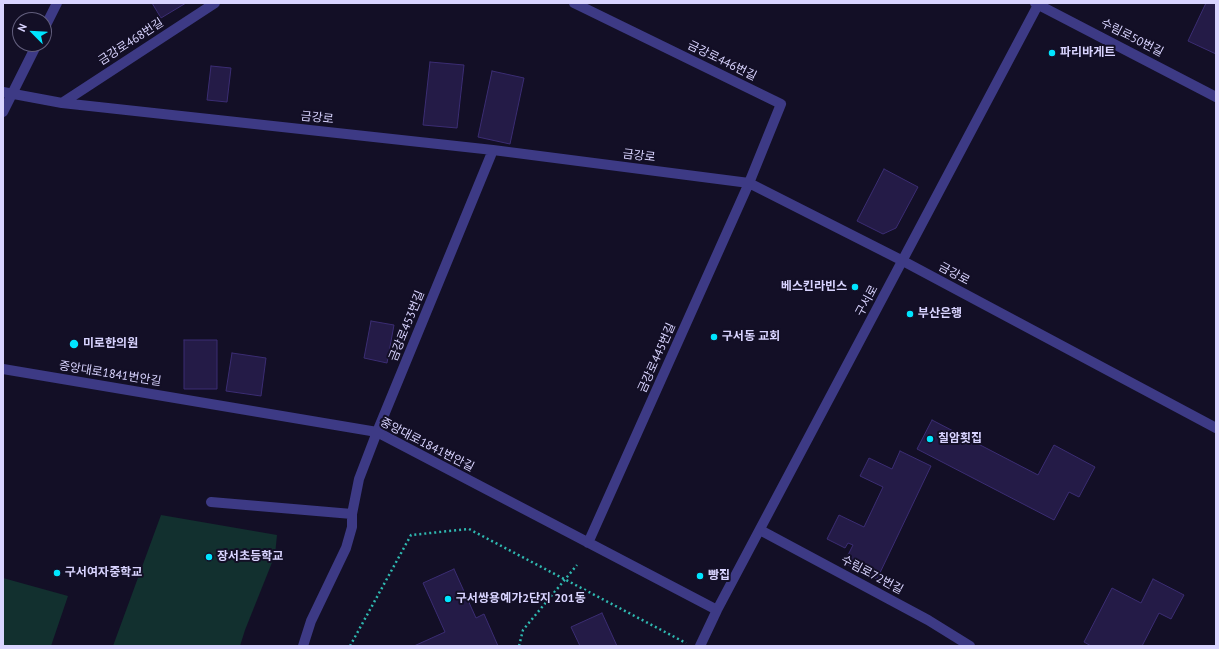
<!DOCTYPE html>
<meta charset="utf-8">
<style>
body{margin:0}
#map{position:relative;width:1219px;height:649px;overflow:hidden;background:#130f26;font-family:"PT Sans",sans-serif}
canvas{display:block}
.frame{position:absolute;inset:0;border:4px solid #d9d4ff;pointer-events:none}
.north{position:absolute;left:12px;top:12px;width:40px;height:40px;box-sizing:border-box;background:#130f26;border:1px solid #625e7d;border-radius:50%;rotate:294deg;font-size:11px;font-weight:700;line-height:16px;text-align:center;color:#d9d4ff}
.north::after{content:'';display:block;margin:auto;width:14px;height:18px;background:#00e5ff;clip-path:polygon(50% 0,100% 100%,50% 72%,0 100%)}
</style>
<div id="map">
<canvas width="1219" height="649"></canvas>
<div class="frame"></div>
<div class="north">N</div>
</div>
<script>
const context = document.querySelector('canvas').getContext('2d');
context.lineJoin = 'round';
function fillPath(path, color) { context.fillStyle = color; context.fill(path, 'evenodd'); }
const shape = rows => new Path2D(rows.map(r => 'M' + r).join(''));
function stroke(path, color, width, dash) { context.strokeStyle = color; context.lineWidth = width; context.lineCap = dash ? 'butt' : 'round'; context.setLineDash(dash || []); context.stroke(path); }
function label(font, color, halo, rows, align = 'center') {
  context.font = font + ' "PT Sans","Noto Sans KR",sans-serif'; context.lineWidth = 4; context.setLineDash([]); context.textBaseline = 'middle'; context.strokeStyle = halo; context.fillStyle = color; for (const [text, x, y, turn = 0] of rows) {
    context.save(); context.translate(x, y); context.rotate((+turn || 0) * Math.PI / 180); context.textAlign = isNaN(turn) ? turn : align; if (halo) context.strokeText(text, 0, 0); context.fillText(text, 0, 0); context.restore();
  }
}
const green = shape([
 [161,515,277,535,275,555,245,630,240,646,113,646],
 [3,578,68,596,51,646,3,646]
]);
const building = shape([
 [152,3,186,3,161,18,152,3],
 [1206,3,1216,3,1216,54,1188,41,1206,3],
 [430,62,464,65,457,128,423,125,430,62],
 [211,66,231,68,227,102,207,100,211,66],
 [492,71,524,78,510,144,478,137,492,71],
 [884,169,918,187,896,228,883,234,857,221,884,169],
 [371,321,394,325,387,363,364,358,371,321],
 [184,340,217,340,217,389,184,389,184,340],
 [232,353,266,358,261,396,226,391,232,353],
 [932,420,1038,475,1054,445,1095,467,1079,497,1069,492,1054,520,917,449,932,420],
 [900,451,931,466,877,579,844,563,853,545,848,543,845,548,827,539,839,515,864,527,883,487,860,476,869,458,892,469,900,451],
 [454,569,476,618,484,614,498,646,414,646,445,632,423,583,454,569],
 [1153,579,1184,595,1171,619,1159,613,1142,646,1091,646,1084,642,1112,588,1141,603,1153,579],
 [602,613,617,646,580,646,571,627,602,613]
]);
const path = shape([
 [350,646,411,535,469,529,686,643],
 [519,646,523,630,577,565]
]);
const minor = shape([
 [574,3,781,104,749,183,588,543],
 [1035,3,1216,97],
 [44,29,57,3],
 [3,92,62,103,493,150,749,183,903,261,1216,428],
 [62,103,215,3],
 [3,112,37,44],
 [3,369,377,432,717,610],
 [211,502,352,514],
 [760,530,928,620,970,646],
 [303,646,311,621,346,548,352,527,352,514,359,479,377,432,493,150],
 [700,646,717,610,1039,3]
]);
const markers = [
 [1052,53,4,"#00e5ff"],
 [855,287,4,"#00e5ff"],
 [910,314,4,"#00e5ff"],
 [714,337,4,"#00e5ff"],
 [74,344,5,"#00e5ff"],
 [930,439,4,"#00e5ff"],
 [209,557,4,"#00e5ff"],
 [57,573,4,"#00e5ff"],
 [700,576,4,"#00e5ff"],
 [448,599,4,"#00e5ff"]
];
const streetNames = [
 ["수림로50번길",1132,38,27],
 ["금강로468번길",131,42,-33],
 ["금강로446번길",722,61,26],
 ["금강로",317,118,6],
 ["금강로",639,156,7],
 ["금강로",954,274,28],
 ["구서로",867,301,-62],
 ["금강로453번길",407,326,-68],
 ["금강로445번길",657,358,-66],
 ["중앙대로1841번안길",110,374,9],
 ["중앙대로1841번안길",427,445,27],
 ["수림로72번길",872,575,28]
];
const poiNames = [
 ["파리바게트",1060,53],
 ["베스킨라빈스",847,287,"right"],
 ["부산은행",918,314],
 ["구서동 교회",722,337],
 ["미로한의원",83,344],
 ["칠암횟집",938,439],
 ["장서초등학교",217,557],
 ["구서여자중학교",65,573],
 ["빵집",708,576],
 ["구서쌍용예가2단지 201동",456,599]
];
fillPath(green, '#12302f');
fillPath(building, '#241b47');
stroke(building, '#3b2d73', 1);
stroke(path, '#2fb8b0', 2.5, [2, 3]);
stroke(minor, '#3d3a85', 10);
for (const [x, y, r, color] of markers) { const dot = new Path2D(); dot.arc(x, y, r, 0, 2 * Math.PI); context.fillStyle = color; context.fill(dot); stroke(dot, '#130f26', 1.5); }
label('12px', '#d9d4ff', '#130f26', streetNames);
label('bold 12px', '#d9d4ff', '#130f26', poiNames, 'left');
</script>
